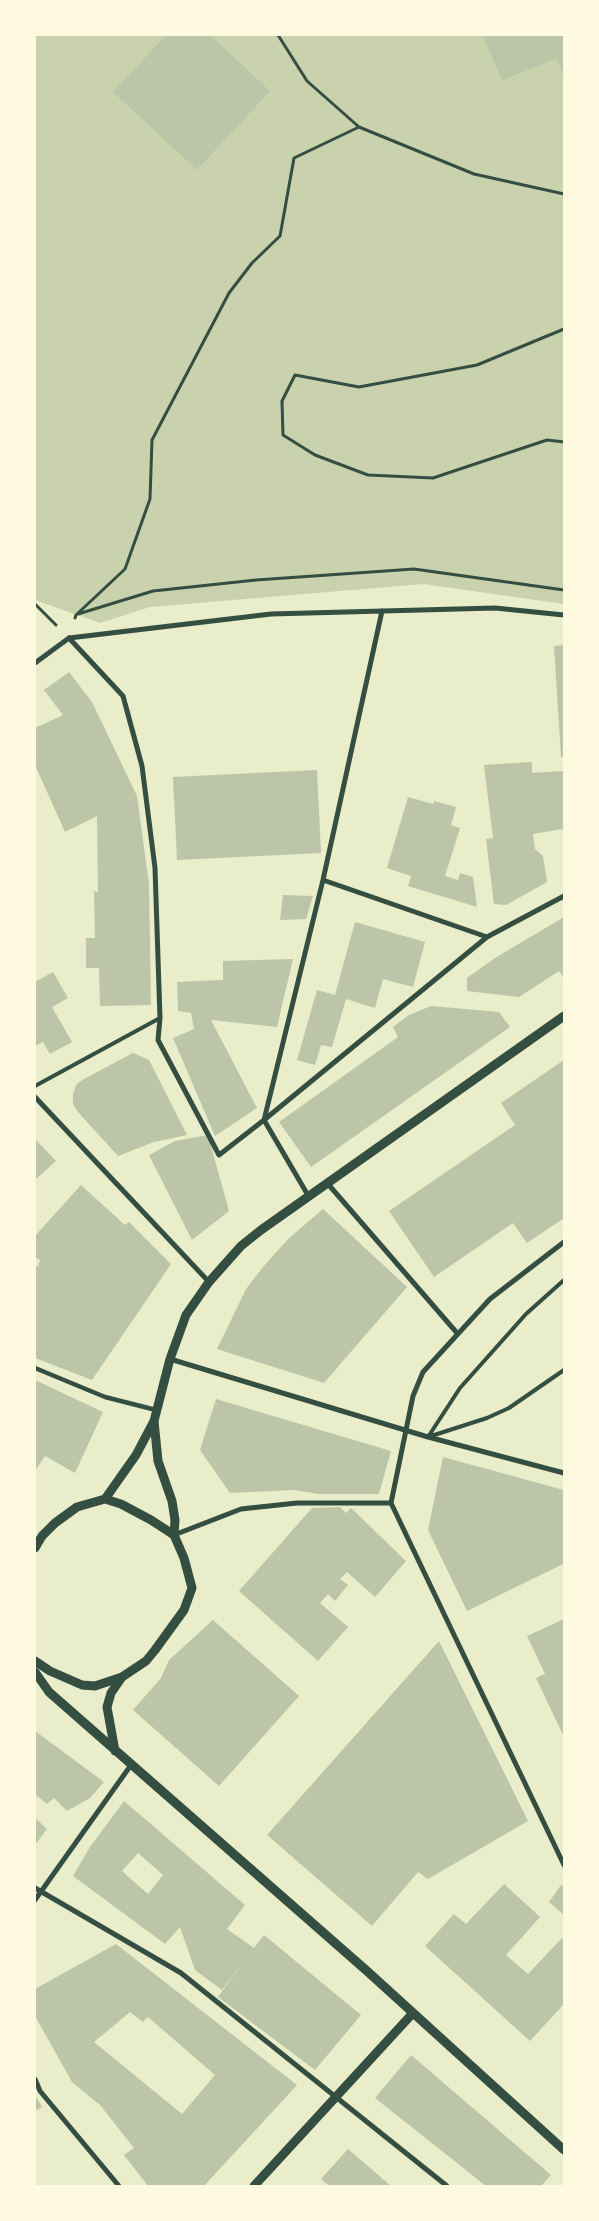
<!DOCTYPE html>
<style>
body{margin:0}
#map{position:relative;width:599px;height:2221px;overflow:hidden;background:#e9edc9;font-family:"Public Sans",sans-serif}
canvas{display:block}
.frame{position:absolute;inset:0;border:36px solid #fefae0;pointer-events:none}
</style>
<div id="map">
<canvas width="599" height="2221"></canvas>
<div class="frame"></div>
</div>
<script>
const context = document.querySelector('canvas').getContext('2d');
context.lineJoin = 'round';
function fillPath(path, color) { context.fillStyle = color; context.fill(path, 'evenodd'); }
const shape = rows => new Path2D(rows.map(r => 'M' + r).join(''));
function stroke(path, color, width, dash) { context.strokeStyle = color; context.lineWidth = width; context.lineCap = dash ? 'butt' : 'round'; context.setLineDash(dash || []); context.stroke(path); }
const green = shape([
 [35,35,482,35,502,81,556,59,564,78,564,604,423,584,150,607,100,623,35,600]
]);
const building = shape([
 [166,35,210,35,270,91,197,170,113,92],
 [482,35,564,35,564,78,556,59,502,81],
 [564,645,564,757,561,757,554,646],
 [69,672,92,702,137,796,149,884,151,1005,100,1006,99,968,86,968,86,938,95,938,94,891,98,892,97,816,65,832,35,765,35,728,63,715,44,690],
 [532,762,532,773,564,771,564,833,562,829,533,834,535,849,543,856,547,882,506,905,494,904,486,839,493,838,484,765],
 [317,770,321,853,177,860,173,777],
 [408,797,433,804,434,801,456,807,451,825,460,828,445,876,458,880,460,873,473,877,477,907,408,886,411,876,387,868],
 [283,895,313,896,306,919,280,920],
 [564,917,564,978,559,971,519,997,467,991,467,978,495,958],
 [355,922,425,942,413,987,383,979,375,1008,346,999,332,1047,321,1045,315,1065,297,1060,317,990,335,995],
 [293,959,277,1027,211,1020,257,1108,215,1136,173,1038,194,1029,191,1013,178,1011,177,982,223,980,223,961],
 [53,972,68,998,52,1007,72,1042,50,1054,43,1042,35,1046,35,982],
 [431,1006,499,1012,510,1027,311,1167,279,1122,398,1037,393,1027,409,1015],
 [133,1053,149,1060,187,1135,154,1142,118,1156,78,1112,73,1104,73,1094,76,1085,82,1080],
 [564,1060,564,1218,527,1243,513,1223,434,1277,389,1211,515,1125,501,1103],
 [208,1135,229,1211,192,1240,149,1155,175,1141],
 [35,1139,56,1161,35,1180],
 [81,1185,125,1225,129,1222,171,1264,92,1380,35,1358,35,1265,38,1267,40,1260,35,1257,35,1236],
 [323,1209,407,1287,324,1383,217,1349,246,1289,263,1267,288,1239],
 [35,1380,103,1412,75,1473,45,1456,35,1471],
 [216,1399,391,1451,379,1494,319,1494,294,1490,230,1493,200,1450],
 [443,1457,564,1490,563,1564,467,1611,428,1530],
 [340,1507,346,1513,351,1508,406,1561,375,1597,347,1572,340,1579,348,1585,335,1601,328,1594,320,1603,348,1627,318,1661,239,1591,312,1508],
 [564,1619,564,1737,536,1678,545,1674,527,1636],
 [213,1620,299,1696,219,1786,133,1710,161,1678,169,1660],
 [439,1641,528,1821,428,1879,418,1872,372,1926,267,1835],
 [35,1731,104,1782,90,1798,67,1811,54,1798,47,1804,35,1794],
 [124,1801,245,1905,227,1929,254,1948,264,1935,361,2015,315,2070,218,1997,244,1961,222,1990,195,1970,180,1927,165,1944,73,1876,90,1847],
 [138,1853,163,1875,148,1894,122,1871],
 [35,1818,47,1829,35,1845],
 [504,1884,540,1917,506,1955,528,1974,562,1938,564,1940,564,2004,530,2041,425,1946,454,1914,466,1924],
 [561,1885,564,1887,564,1915,549,1902],
 [116,1944,297,2085,204,2186,148,2186,124,2155,134,2148,100,2105,72,2082,35,2016,35,1989],
 [130,2012,143,2022,148,2017,215,2075,182,2114,94,2042],
 [411,2055,551,2175,541,2186,486,2186,375,2098],
 [35,2095,42,2107,35,2111],
 [348,2149,391,2186,329,2186,321,2179]
]);
const path = shape([
 [278,35,307,81,359,127,474,174,564,194],
 [564,329,477,365,359,387,295,375,282,401,283,435,315,455,368,475,433,478,547,440,564,442],
 [35,604,56,625],
 [78,614,153,591,256,580,414,569,564,590],
 [75,618,76,615,125,569,150,499,152,440,229,293,252,263,280,236,294,158,359,127]
]);
const service = shape([
 [35,1086,160,1018],
 [428,1437,460,1388,526,1314,564,1280],
 [428,1437,487,1418,509,1408,564,1370]
]);
const pedestrian = shape([
 [35,1368,105,1397,156,1410]
]);
const minor = shape([
 [69,638,123,696,142,766,155,868,160,1018,158,1040,219,1155,264,1120,309,1197],
 [69,638,271,614,495,608,564,615],
 [35,663,69,638],
 [323,880,487,937],
 [35,1097,209,1282],
 [264,1120,323,880,382,611],
 [264,1120,487,937,564,896],
 [328,1184,457,1333],
 [170,1359,428,1437,564,1473],
 [391,1503,564,1865],
 [391,1503,413,1396,423,1372,490,1299,564,1242],
 [174,1535,241,1509,297,1503,391,1503],
 [35,1888,181,1973,447,2186],
 [35,1900,131,1765],
 [35,2079,40,2091,119,2186]
]);
const tertiary = shape([
 [105,1499,136,1455,154,1421],
 [174,1535,175,1520,172,1501,158,1461,154,1421,170,1359,186,1315,209,1282,241,1246,261,1230,564,1016],
 [35,1548,42,1536,55,1523,77,1507,105,1499,121,1504,151,1520,174,1535,184,1558,192,1588,184,1610,155,1650,146,1661,122,1677,95,1686,82,1685,50,1671,35,1661],
 [35,1672,49,1692,367,1971,564,2150],
 [115,1751,107,1707,111,1693,122,1677],
 [254,2186,413,2013]
]);
fillPath(green, '#cad2ad');
fillPath(building, '#bcc5a7');
stroke(path, '#344e41', 3);
stroke(service, '#344e41', 4);
stroke(pedestrian, '#344e41', 4.5);
stroke(minor, '#344e41', 5);
stroke(tertiary, '#344e41', 9);
</script>
